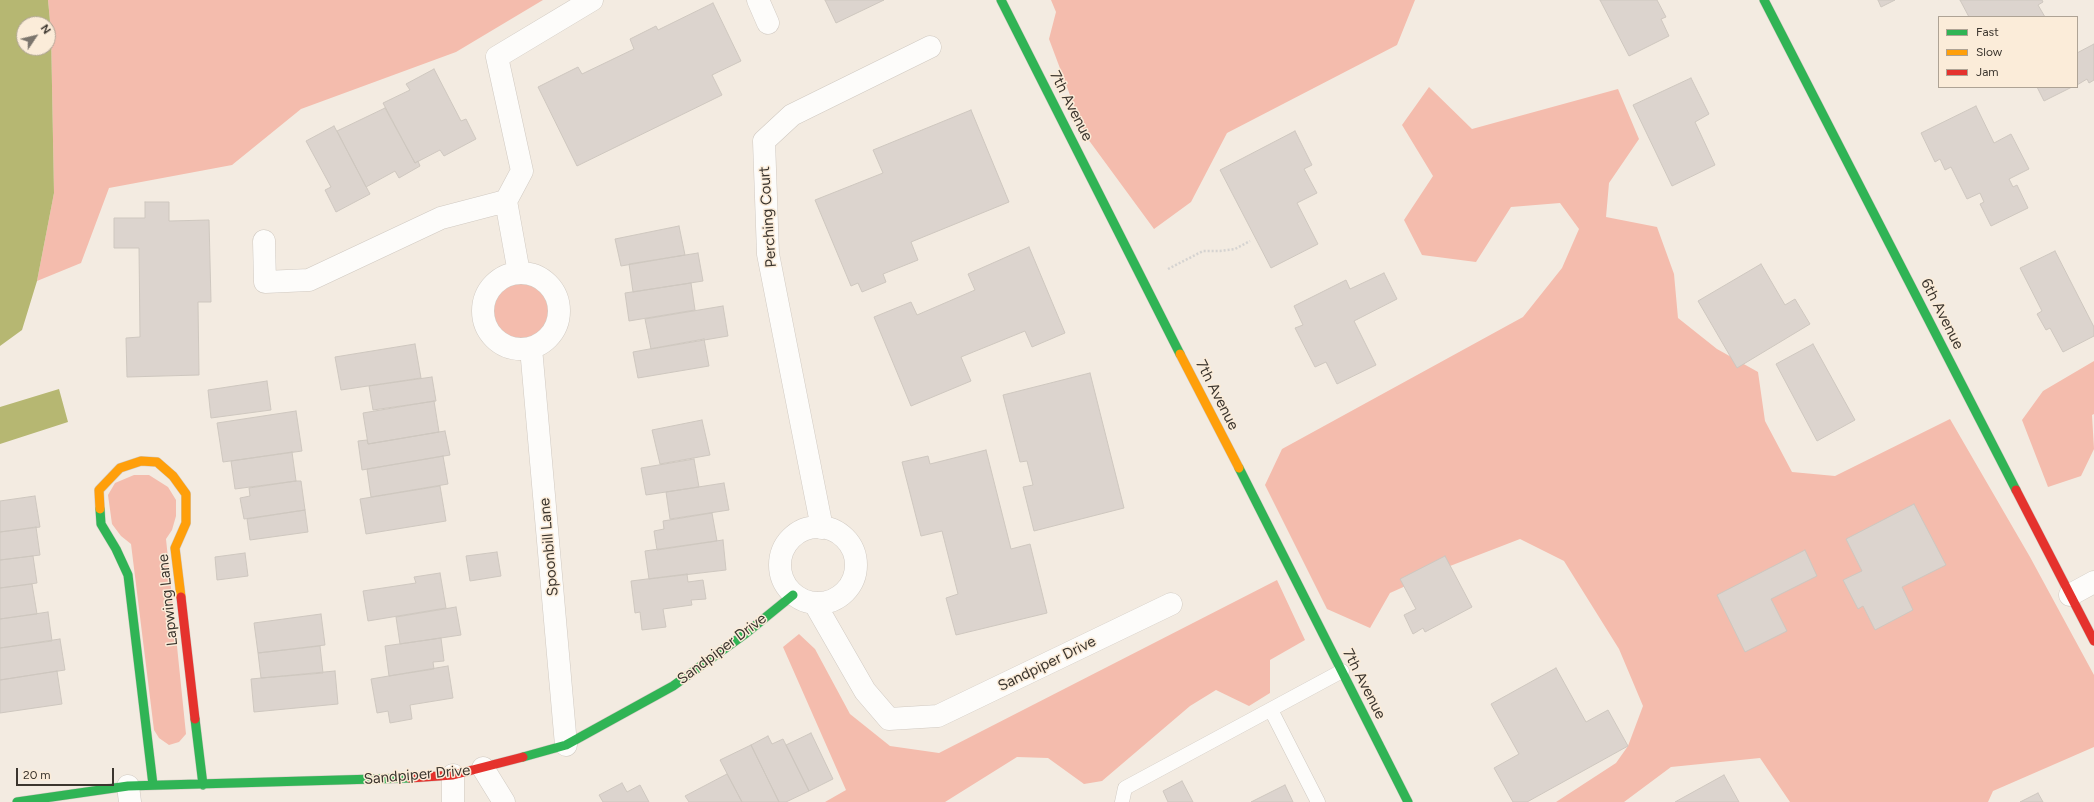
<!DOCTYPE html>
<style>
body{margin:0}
#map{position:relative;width:2094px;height:802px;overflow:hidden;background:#f3ebe1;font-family:Figtree,sans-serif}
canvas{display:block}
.legend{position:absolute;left:1938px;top:16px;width:140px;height:72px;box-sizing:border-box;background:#fbecd9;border:1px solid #aea395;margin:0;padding:5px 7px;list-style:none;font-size:12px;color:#3b352e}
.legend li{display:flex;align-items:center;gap:8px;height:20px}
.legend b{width:20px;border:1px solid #aea395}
.north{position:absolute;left:16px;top:16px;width:40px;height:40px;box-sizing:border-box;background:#fbecd9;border:1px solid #aea395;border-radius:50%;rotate:55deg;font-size:11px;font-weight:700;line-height:16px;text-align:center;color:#3b352e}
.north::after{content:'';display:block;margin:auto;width:14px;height:18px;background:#7b756d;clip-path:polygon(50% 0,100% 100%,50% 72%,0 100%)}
.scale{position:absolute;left:16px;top:768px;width:98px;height:18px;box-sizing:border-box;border:2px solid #3b352e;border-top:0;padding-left:5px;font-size:12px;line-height:14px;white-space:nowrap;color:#3b352e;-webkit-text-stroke:3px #fbecd9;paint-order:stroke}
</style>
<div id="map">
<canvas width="2094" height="802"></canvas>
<ul class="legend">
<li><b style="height:5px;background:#30b455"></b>Fast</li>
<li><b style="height:5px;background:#ff9f0a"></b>Slow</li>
<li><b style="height:5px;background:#e5322d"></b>Jam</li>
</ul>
<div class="north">N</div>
<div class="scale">20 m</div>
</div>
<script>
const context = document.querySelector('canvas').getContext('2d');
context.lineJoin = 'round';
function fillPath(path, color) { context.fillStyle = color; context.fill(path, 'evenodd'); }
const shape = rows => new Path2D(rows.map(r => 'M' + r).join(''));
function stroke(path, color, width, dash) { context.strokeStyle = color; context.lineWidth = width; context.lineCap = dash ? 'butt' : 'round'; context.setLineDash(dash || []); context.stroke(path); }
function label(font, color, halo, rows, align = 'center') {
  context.font = font + ' Figtree,sans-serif'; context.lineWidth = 3; context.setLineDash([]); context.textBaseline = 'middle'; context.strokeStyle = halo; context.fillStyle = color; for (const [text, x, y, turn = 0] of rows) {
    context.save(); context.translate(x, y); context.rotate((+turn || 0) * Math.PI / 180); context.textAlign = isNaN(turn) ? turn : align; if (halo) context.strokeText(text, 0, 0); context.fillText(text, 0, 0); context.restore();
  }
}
const forest = shape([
 [48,0,543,0,456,52,301,109,232,165,109,188,81,263,37,281,54,193,51,32],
 [1051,0,1415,0,1397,45,1227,133,1191,202,1154,229,1085,135,1049,39,1056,12],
 [1429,87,1472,129,1618,89,1639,139,1609,183,1606,217,1657,227,1674,274,1678,318,1717,349,1758,372,1765,421,1792,472,1835,476,1950,419,2030,557,2094,675,2094,747,1993,791,1988,802,1790,802,1760,758,1671,767,1624,802,1556,802,1616,763,1628,746,1643,706,1619,649,1564,561,1520,539,1450,566,1390,593,1370,628,1327,609,1265,485,1282,449,1523,317,1562,268,1579,229,1560,203,1511,207,1476,262,1422,255,1404,220,1433,176,1402,125],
 '490 310a30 30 0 1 1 60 0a30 30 0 1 1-60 0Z',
 [2094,361,2094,414,2092,415,2094,449,2081,476,2048,487,2022,420,2043,391],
 [134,475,149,475,168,487,176,500,176,516,172,530,166,539,186,734,179,742,169,745,159,738,154,730,131,544,121,536,112,524,108,495,115,483],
 [1277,580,1305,640,1270,660,1270,693,1249,706,1216,690,1190,706,1102,781,1084,784,1048,758,1017,757,945,802,825,802,846,790,783,647,799,634,815,649,850,714,890,746,939,753]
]);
const water = shape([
 [0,0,48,0,51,32,54,193,37,281,22,330,0,346],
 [24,24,48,24,48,48,24,48],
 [59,389,68,422,0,444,0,407]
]);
const building = shape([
 [825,0,884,0,836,23,825,0],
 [1600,0,1657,0,1666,17,1661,19,1669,36,1629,56,1600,0],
 [1878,0,1895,0,1881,7,1878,0],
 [1960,0,2042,0,2043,2,2038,5,2045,17,1969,17,1960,0],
 [713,3,741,61,712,75,722,95,577,166,538,87,578,67,582,74,634,49,630,39,656,26,658,30,713,3],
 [2094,44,2094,80,2089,83,2087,79,2077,85,2077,53,2094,44],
 [434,69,461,121,466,119,476,139,444,156,440,150,415,163,383,103,410,90,406,84,434,69],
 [1691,78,1709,114,1695,122,1715,165,1672,186,1633,105,1691,78],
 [2037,87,2072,87,2044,101,2037,87],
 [1976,106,1994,143,2011,134,2029,169,2009,179,2013,187,2017,185,2028,208,1991,226,1980,204,1984,202,1980,193,1967,199,1951,167,1945,170,1940,159,1935,162,1921,133,1976,106],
 [385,108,415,163,418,161,420,166,399,178,395,171,366,187,337,131,385,108],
 [971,110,1009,202,911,242,918,260,883,274,886,282,862,292,858,283,851,286,815,200,883,173,873,150,971,110],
 [334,126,370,194,336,212,325,190,331,187,306,141,334,126],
 [1295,131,1312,165,1304,169,1317,193,1297,203,1318,244,1271,268,1220,170,1295,131],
 [145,202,169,202,169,221,209,220,211,302,198,302,199,375,127,377,126,338,140,337,139,248,114,248,114,218,145,218,145,202],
 [679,226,685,255,621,266,615,239,679,226],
 [1029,247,1065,333,1032,347,1025,331,961,357,971,381,911,406,874,317,911,302,917,315,975,290,968,274,1029,247],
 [2055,251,2094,327,2094,336,2063,352,2050,328,2046,330,2037,314,2042,311,2020,268,2055,251],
 [698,253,703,281,633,292,629,264,698,253],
 [1761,264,1785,305,1795,299,1810,324,1737,368,1698,301,1761,264],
 [1384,273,1397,299,1354,321,1376,365,1337,384,1326,362,1315,367,1295,328,1303,325,1294,306,1346,280,1350,289,1384,273],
 [691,283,695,310,629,321,625,293,691,283],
 [723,306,728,336,651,349,645,319,723,306],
 [704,339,709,366,638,378,633,352,704,339],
 [415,344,421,378,341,390,335,357,415,344],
 [1813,344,1855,420,1817,441,1776,364,1813,344],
 [1090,373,1124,508,1034,531,1023,487,1033,485,1027,461,1020,462,1003,395,1090,373],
 [432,377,436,401,373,410,369,386,432,377],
 [267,381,271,410,211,418,208,390,267,381],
 [434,401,439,432,368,444,363,413,434,401],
 [296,411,302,451,223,462,217,423,296,411],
 [702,420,710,455,660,464,652,430,702,420],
 [445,431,450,455,362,470,358,441,367,440,368,444,445,431],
 [986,450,1011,549,1030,544,1047,613,956,635,946,598,958,594,942,531,921,536,902,462,928,456,930,464,986,450],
 [292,452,296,481,235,489,231,461,292,452],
 [443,456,448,484,371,497,367,469,443,456],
 [694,459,699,487,646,495,641,468,694,459],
 [296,481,301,481,305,510,244,519,240,498,250,496,249,488,296,481],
 [724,483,729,510,670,519,666,492,724,483],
 [440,486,446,521,366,534,360,499,440,486],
 [35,496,40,527,0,532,0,501,35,496],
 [1914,504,1946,565,1902,587,1913,610,1875,630,1863,606,1858,609,1843,580,1862,571,1846,539,1914,504],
 [305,510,308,532,250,540,247,519,305,510],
 [712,513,717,541,657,550,654,531,664,529,663,521,712,513],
 [36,527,40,555,0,560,0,532,36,527],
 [723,540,726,570,649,579,645,551,723,540],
 [1805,550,1817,576,1771,599,1787,631,1745,652,1717,595,1805,550],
 [497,552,501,576,470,581,466,556,497,552],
 [245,553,248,576,217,580,215,557,245,553],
 [33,556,37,583,0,588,0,560,33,556],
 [1445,556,1472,607,1425,632,1423,628,1413,634,1404,615,1416,609,1400,579,1445,556],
 [440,573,446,608,368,621,363,591,416,583,414,577,440,573],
 [687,574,688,582,703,580,706,599,691,600,692,605,663,609,666,627,642,630,640,612,635,613,631,581,687,574],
 [32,584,37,614,0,619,0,588,32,584],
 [456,607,461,635,400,644,396,617,456,607],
 [48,612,52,641,0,648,0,619,48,612],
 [321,614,325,645,258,653,254,623,321,614],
 [441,638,444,661,433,662,434,669,389,676,385,646,441,638],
 [60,639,65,670,0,680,0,648,60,639],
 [320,646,323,673,261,678,258,653,320,646],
 [448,666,453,698,410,705,412,719,390,723,388,711,377,713,371,679,448,666],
 [1556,668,1586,722,1608,710,1628,746,1527,802,1513,802,1494,768,1519,754,1491,704,1556,668],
 [57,671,62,704,0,713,0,680,57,671],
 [335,671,338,704,254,712,251,679,335,671],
 [811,733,833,779,809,791,786,745,811,733],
 [768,736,772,744,783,739,809,791,786,802,779,802,751,745,768,736],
 [751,745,779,802,742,802,720,760,751,745],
 [727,774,742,802,689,802,685,796,727,774],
 [1724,775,1739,802,1675,802,1724,775],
 [1182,781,1193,802,1168,802,1163,791,1182,781],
 [622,783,627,792,640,785,649,802,603,802,599,795,622,783],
 [1285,785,1293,802,1251,802,1285,785],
 [2038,793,2043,802,2020,802,2038,793]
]);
const path = shape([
 [1168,269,1203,251,1220,251,1235,249,1250,241]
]);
const lane = shape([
 [1271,710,1318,802],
 [1122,802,1125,788,1342,671]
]);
const street = shape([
 [758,0,768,23],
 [506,201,522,171,497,57,592,0],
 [264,241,265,282,309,280,441,218,506,201,519,273],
 '483 311a38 38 0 1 1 76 0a38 38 0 1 1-76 0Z',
 [531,348,566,745],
 '780 565a38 38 0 1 1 76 0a38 38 0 1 1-76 0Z',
 [822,528,768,254,764,141,792,115,930,47],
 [2070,595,2094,582],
 [815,604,865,691,889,719,938,716,1171,604],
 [483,768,504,802],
 [128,786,130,802],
 [453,802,453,775]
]);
const fast = shape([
 [1001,0,1180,354],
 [1764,0,2016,490],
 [1239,468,1408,802],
 [100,509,101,524,116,549,128,575,153,785],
 [195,719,203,785],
 [523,757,566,745,673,686,745,634,793,595],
 [17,802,128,786,410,778]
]);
const slow = shape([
 [1180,354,1239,468],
 [100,509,99,490,120,468,141,461,157,462,173,476,186,494,186,523,175,548,181,597]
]);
const jam = shape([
 [2016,490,2094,641],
 [181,597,195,719],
 [410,778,453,775,523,757]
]);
const streetNames = [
 ["7th Avenue",1071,106,63],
 ["Perching Court",768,217,-94],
 ["6th Avenue",1942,314,63],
 ["7th Avenue",1217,395,63],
 ["Spoonbill Lane",549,547,-95],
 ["Lapwing Lane",168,600,-96],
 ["Sandpiper Drive",722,649,-37],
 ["Sandpiper Drive",1047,664,-26],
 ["7th Avenue",1364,684,63],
 ["Sandpiper Drive",417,775,-5]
];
fillPath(forest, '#f4bcad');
fillPath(water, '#b6b772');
fillPath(building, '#dcd4ce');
stroke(building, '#cec7bf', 1);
stroke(lane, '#d0c9c1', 15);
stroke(street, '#d0c9c1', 23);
stroke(fast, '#d0c9c1', 10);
stroke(slow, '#d0c9c1', 10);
stroke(jam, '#d0c9c1', 10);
stroke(path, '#d5d3d1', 2.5, [2, 2]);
stroke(lane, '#fdfcfa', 14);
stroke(street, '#fdfcfa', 22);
stroke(fast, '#30b455', 9);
stroke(slow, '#ff9f0a', 9);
stroke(jam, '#e5322d', 9);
label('15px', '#3b352e', '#fbecd9', streetNames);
</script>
